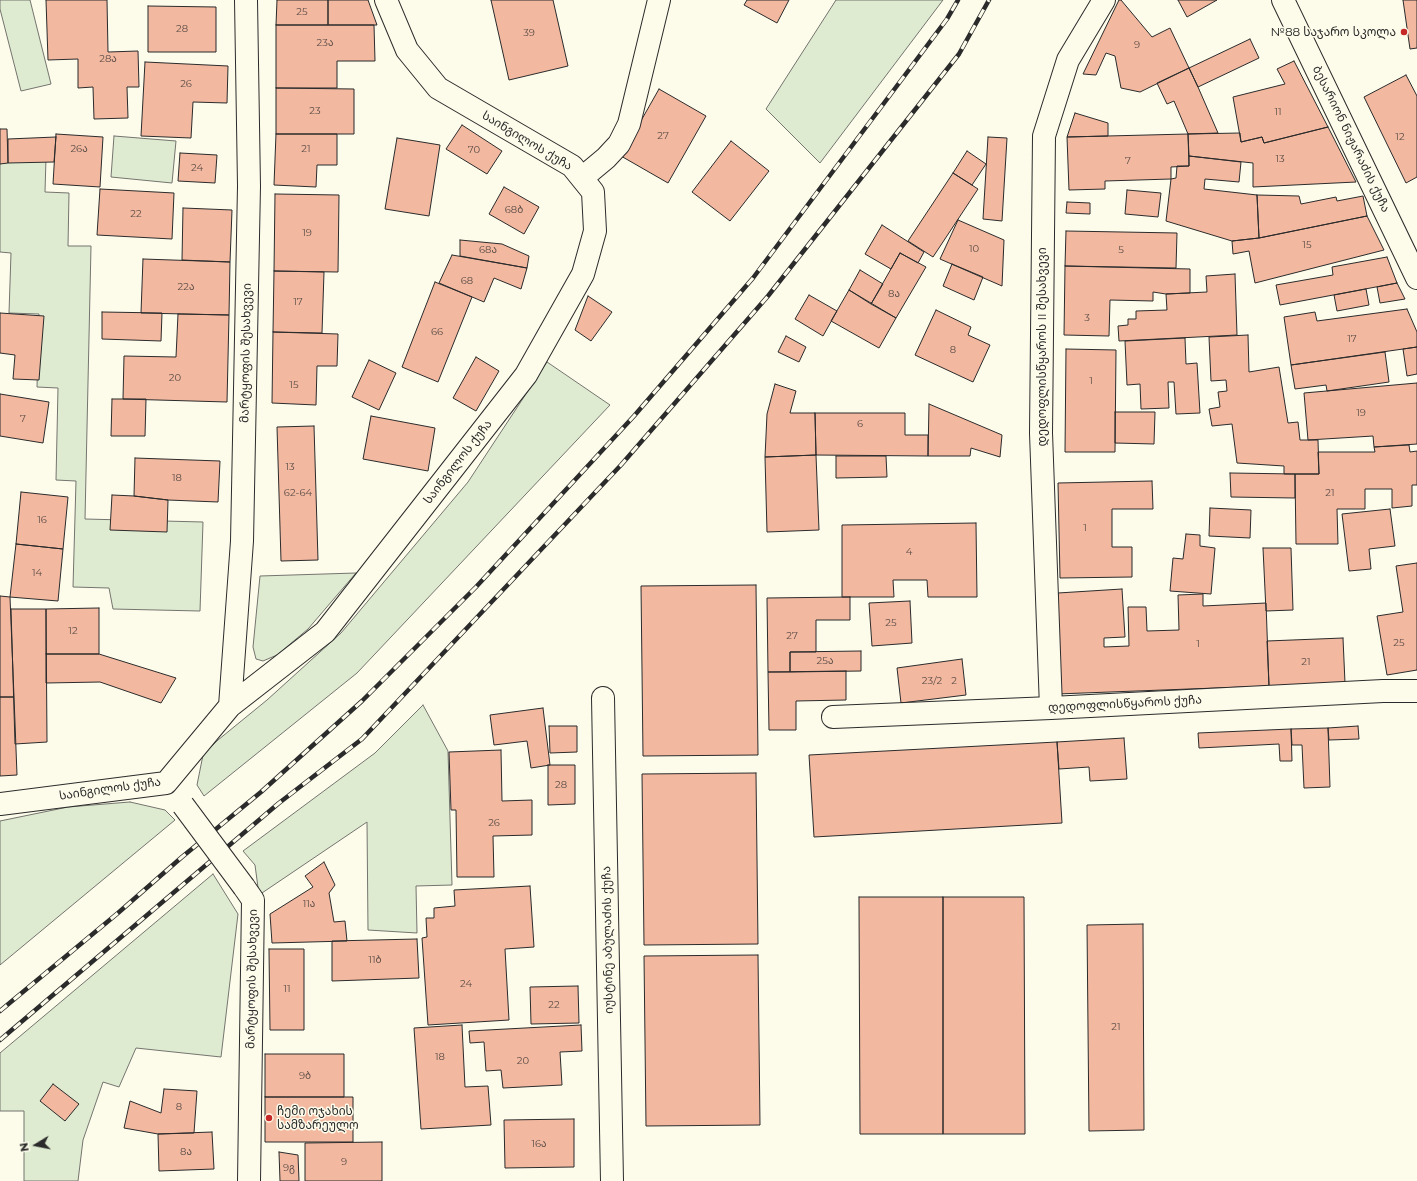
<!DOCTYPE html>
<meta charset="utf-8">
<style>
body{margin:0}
#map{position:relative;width:1417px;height:1181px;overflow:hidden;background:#fdfbea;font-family:Montserrat,sans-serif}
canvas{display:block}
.north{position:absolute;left:16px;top:1125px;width:40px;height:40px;-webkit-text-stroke:3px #fdfbea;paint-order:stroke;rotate:260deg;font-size:11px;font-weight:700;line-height:16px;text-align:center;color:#2b2b2b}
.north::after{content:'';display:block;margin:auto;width:14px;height:18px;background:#2b2b2b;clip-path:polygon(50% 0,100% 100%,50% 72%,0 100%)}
</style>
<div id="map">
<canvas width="1417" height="1181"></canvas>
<div class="north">N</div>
</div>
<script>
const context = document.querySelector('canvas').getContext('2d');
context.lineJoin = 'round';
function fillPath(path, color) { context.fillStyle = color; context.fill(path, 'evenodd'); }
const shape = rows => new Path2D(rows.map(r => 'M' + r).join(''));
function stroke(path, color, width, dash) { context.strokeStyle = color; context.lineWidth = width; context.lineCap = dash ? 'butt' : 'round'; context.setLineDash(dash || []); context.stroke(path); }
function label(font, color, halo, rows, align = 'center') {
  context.font = font + ' Montserrat,"Noto Sans Georgian",sans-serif'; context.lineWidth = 3; context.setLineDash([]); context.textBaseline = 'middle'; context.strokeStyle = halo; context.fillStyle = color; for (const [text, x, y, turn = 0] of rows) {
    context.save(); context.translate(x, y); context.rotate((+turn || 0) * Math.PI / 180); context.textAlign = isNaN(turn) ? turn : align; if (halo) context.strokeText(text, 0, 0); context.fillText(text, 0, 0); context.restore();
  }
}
const green = shape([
 [0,0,30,0,51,84,21,91,0,9,0,0],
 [836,0,943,0,820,163,766,109,836,0],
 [114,136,176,141,172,183,111,177,114,136],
 [0,157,46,158,45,192,69,193,68,246,91,246,85,519,203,522,200,611,113,609,109,588,73,587,76,481,56,480,58,388,37,387,39,314,9,313,11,253,0,252,0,157],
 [547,362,610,405,357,673,204,796,197,785,203,755,218,740,267,700,341,633,468,482,547,362],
 [356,573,308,629,277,655,263,661,256,659,253,647,260,576,356,573],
 [423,705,448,751,452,885,416,886,417,933,368,930,367,822,259,895,255,865,243,851,375,753,423,705],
 [130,802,165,810,175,820,0,965,0,821,68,807,130,802],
 [213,874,238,914,221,1057,136,1048,119,1087,103,1082,83,1140,78,1181,24,1181,24,1111,0,1111,0,1053,213,874]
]);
const building = shape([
 [46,0,107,0,108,52,138,51,139,87,127,87,128,118,94,119,93,87,78,88,78,59,48,60,46,0],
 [277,0,328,0,328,25,276,25,277,0],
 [328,0,368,0,377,25,328,25,328,0],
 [491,0,553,0,568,66,509,80,491,0],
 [747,0,789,0,777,23,744,5,747,0],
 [1119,0,1121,0,1152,37,1170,28,1189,68,1140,92,1121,88,1115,56,1106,53,1096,75,1083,74,1119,0],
 [1178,0,1217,0,1187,17,1178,0],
 [1403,0,1417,0,1417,48,1410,49,1403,0],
 [148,6,216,7,216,52,148,52,148,6],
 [276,25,374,25,375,61,337,61,337,88,276,88,276,25],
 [1250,39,1259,58,1198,87,1189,68,1250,39],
 [1294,61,1328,127,1264,143,1262,137,1241,142,1233,97,1285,84,1277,69,1294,61],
 [145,62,228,66,227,103,193,102,191,138,141,136,145,62],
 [1189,68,1198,87,1218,133,1188,134,1174,101,1167,104,1157,83,1189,68],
 [1406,75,1417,96,1417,177,1406,183,1364,97,1406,75],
 [276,88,354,89,354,134,276,134,276,88],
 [659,89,706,116,668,183,621,156,659,89],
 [1075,113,1108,123,1108,136,1067,137,1075,113],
 [462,125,502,151,487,174,446,149,462,125],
 [1328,127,1356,182,1253,187,1253,163,1189,156,1188,134,1240,133,1241,142,1262,137,1264,143,1328,127],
 [0,129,7,129,8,163,0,164,0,129],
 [56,134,103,137,100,187,53,184,56,134],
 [276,134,337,134,337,165,317,165,316,187,274,185,276,134],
 [1188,134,1189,166,1171,167,1171,179,1105,181,1105,189,1069,190,1067,137,1188,134],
 [56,137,54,162,8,163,8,139,56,137],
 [988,137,1007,138,1002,221,983,219,988,137],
 [397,138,440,145,429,216,385,209,397,138],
 [731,141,769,171,730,221,692,192,731,141],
 [967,151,986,164,972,185,953,173,967,151],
 [180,153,217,155,215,183,178,181,180,153],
 [1189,156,1241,162,1239,182,1205,179,1204,189,1257,195,1259,238,1232,241,1166,221,1171,179,1176,178,1177,166,1189,166,1189,156],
 [953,173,978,189,933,257,908,241,953,173],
 [504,187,539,207,524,234,489,214,504,187],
 [100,189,174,193,172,239,97,235,100,189],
 [1127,190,1161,193,1158,217,1125,214,1127,190],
 [275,194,339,195,338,272,274,271,275,194],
 [1257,195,1299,196,1301,204,1336,197,1337,201,1363,196,1367,216,1259,238,1257,195],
 [1067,202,1090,203,1090,214,1066,213,1067,202],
 [183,208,232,210,230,262,182,260,183,208],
 [1367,216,1384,250,1255,283,1249,251,1233,254,1232,241,1259,238,1367,216],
 [958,220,1004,240,1002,286,940,259,958,220],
 [882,225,924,252,918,263,900,253,891,269,865,254,882,225],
 [1066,231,1177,233,1176,268,1065,266,1066,231],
 [460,240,502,244,529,256,527,268,460,256,460,240],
 [900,253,926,267,896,318,871,304,900,253],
 [452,255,527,268,521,289,494,278,484,302,439,283,452,255],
 [1387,257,1397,283,1280,305,1276,285,1333,275,1332,267,1387,257],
 [143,259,230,262,229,315,141,313,143,259],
 [952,264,983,277,974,300,943,286,952,264],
 [1065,266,1190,269,1190,293,1166,294,1153,292,1153,301,1110,300,1109,336,1064,335,1065,266],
 [860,270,883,284,871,304,849,290,860,270],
 [274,271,324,272,322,333,273,332,274,271],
 [1235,274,1237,335,1119,341,1118,326,1128,325,1128,319,1136,319,1136,311,1167,310,1166,294,1207,292,1206,276,1235,274],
 [435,282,472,297,438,382,402,367,435,282],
 [1397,283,1405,299,1380,303,1377,287,1397,283],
 [1366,289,1369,305,1337,311,1334,295,1366,289],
 [849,290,896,318,879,348,831,321,849,290],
 [809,295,837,311,823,336,795,319,809,295],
 [588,296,612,312,591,341,575,330,588,296],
 [1407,309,1417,332,1417,347,1291,365,1284,317,1315,312,1317,321,1407,309],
 [936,310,971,327,968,335,990,345,973,382,915,355,936,310],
 [102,312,162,313,161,341,102,339,102,312],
 [0,313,44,316,39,380,13,379,15,355,0,353,0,313],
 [178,314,229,315,227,402,123,399,124,356,176,357,178,314],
 [273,332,338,334,337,366,317,366,316,405,272,403,273,332],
 [1248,335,1249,372,1279,367,1288,423,1298,422,1300,440,1318,440,1319,474,1284,474,1284,466,1237,463,1232,424,1212,426,1209,409,1220,407,1218,392,1227,391,1226,380,1211,381,1209,337,1248,335],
 [786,336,806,347,799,362,778,352,786,336],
 [1185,338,1186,364,1197,363,1200,413,1176,414,1174,382,1168,382,1169,408,1141,409,1140,384,1127,385,1125,341,1185,338],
 [1417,347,1417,374,1407,376,1403,349,1417,347],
 [1066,349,1116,350,1115,452,1065,452,1066,349],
 [1385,352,1389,382,1327,391,1326,385,1295,389,1291,365,1385,352],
 [476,357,499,371,476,411,453,398,476,357],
 [369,360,396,373,379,410,352,397,369,360],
 [1417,383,1417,444,1374,447,1373,436,1308,440,1304,393,1417,383],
 [775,384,796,391,790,413,815,413,816,455,765,457,767,414,775,384],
 [0,394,49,402,43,443,0,436,0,394],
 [112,399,146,399,145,436,111,436,112,399],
 [929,404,1002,435,1000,457,971,448,970,456,928,456,929,404],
 [1115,412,1155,412,1154,444,1115,443,1115,412],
 [815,413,905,413,905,435,928,435,928,456,816,455,815,413],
 [371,416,435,428,428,471,363,459,371,416],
 [314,426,318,560,281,561,277,427,314,426],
 [1409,445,1410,452,1417,451,1417,485,1412,485,1412,506,1392,508,1392,489,1365,489,1365,509,1337,509,1338,544,1296,544,1295,474,1319,474,1318,452,1375,452,1374,447,1409,445],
 [816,455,819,530,767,532,765,457,816,455],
 [836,456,886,456,887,477,836,478,836,456],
 [135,458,220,461,218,502,168,500,134,496,135,458],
 [1230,473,1295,474,1295,498,1231,497,1230,473],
 [1152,481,1153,509,1112,509,1112,547,1132,547,1132,577,1060,578,1058,483,1152,481],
 [21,492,68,497,63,549,16,544,21,492],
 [112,495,134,496,168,500,167,532,110,530,112,495],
 [1210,508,1251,510,1250,538,1209,536,1210,508],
 [1390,509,1395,546,1369,549,1371,569,1349,571,1342,514,1390,509],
 [976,523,977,597,928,597,927,580,893,580,894,597,842,597,842,525,976,523],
 [1186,534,1200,535,1200,546,1215,548,1211,594,1170,591,1173,558,1183,559,1186,534],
 [16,544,63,549,58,601,10,597,16,544],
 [1263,548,1291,548,1293,610,1266,611,1263,548],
 [1417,563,1417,670,1387,675,1377,616,1403,612,1396,566,1417,563],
 [756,585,758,755,643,756,641,586,756,585],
 [1122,589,1125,637,1104,638,1104,647,1129,646,1128,607,1146,607,1147,631,1179,630,1178,595,1203,594,1203,606,1266,603,1269,686,1057,694,1058,593,1122,589],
 [0,596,10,597,14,697,0,697,0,596],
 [850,597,850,620,816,620,816,652,790,652,790,672,768,672,767,598,850,597],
 [910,601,912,643,872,646,869,603,910,601],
 [99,608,99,654,46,654,46,609,99,608],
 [11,609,46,609,47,742,15,744,11,609],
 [1343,638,1345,683,1269,686,1267,641,1343,638],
 [861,651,861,671,790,672,790,652,861,651],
 [46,654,99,654,176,678,161,703,100,682,46,683,46,654],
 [962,659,966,695,901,703,897,668,962,659],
 [846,671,846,700,796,701,796,730,769,730,768,672,846,671],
 [0,697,14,697,17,775,0,776,0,697],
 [543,708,550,765,531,768,527,741,494,745,490,715,543,708],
 [549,726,577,726,577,752,550,753,549,726],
 [1358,726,1359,739,1329,740,1328,728,1358,726],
 [1328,728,1330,787,1304,788,1302,745,1292,745,1291,729,1328,728],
 [1291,729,1292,761,1280,761,1279,744,1199,748,1198,733,1291,729],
 [1124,738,1127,779,1090,781,1089,767,1059,769,1057,742,1124,738],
 [1057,742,1062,823,814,837,809,755,1057,742],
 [501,750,502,801,532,800,532,835,493,836,494,877,457,877,456,810,451,810,449,752,501,750],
 [548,765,575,765,575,804,548,805,548,765],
 [756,773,758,944,644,945,642,774,756,773],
 [324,862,335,885,329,893,334,922,345,921,347,941,272,943,270,914,313,887,305,876,324,862],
 [530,886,534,947,505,949,509,1020,428,1025,422,938,427,937,426,918,434,918,434,908,455,906,454,890,530,886],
 [859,897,943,897,943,1134,860,1134,859,897],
 [943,897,1024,897,1025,1134,943,1134,943,897],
 [1143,924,1144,1130,1089,1131,1087,925,1143,924],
 [417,939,419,978,332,981,332,941,417,939],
 [269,949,304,949,304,1030,270,1030,269,949],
 [758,955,760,1125,646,1126,644,956,758,955],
 [578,986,579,1023,531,1024,530,987,578,986],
 [462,1025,465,1087,488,1086,491,1125,421,1129,414,1028,462,1025],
 [581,1025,582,1051,560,1052,562,1085,503,1088,501,1070,486,1071,484,1042,470,1043,469,1031,581,1025],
 [265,1054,344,1054,344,1097,265,1097,265,1054],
 [53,1084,79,1104,65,1121,40,1101,53,1084],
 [164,1089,197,1091,194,1133,158,1134,124,1128,130,1101,161,1113,164,1089],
 [265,1097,353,1097,353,1142,265,1142,265,1097],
 [574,1119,574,1167,505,1168,504,1120,574,1119],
 [212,1132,214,1169,159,1171,158,1134,212,1132],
 [382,1142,382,1181,305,1181,305,1143,382,1142],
 [279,1152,298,1155,299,1181,280,1181,279,1152]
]);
const minor = shape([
 [1283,0,1417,278],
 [582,178,606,158,619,144,629,124,659,0],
 [603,698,612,1181],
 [230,706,242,541,249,186,246,0],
 [1051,708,1041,433,1044,136,1068,60,1104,0],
 [833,717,1051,708,1383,691,1417,691],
 [0,804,166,783,230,706,325,632,526,375,583,274,595,231,593,192,572,166,438,88,407,50,386,0],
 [244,887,253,900,249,1181]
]);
const rail = shape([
 [0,1011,118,913,182,857,261,792,362,701,476,587,634,416,753,278,947,19,958,0],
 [0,1040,279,803,362,739,621,465,768,296,959,54,989,0]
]);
const minorBridge = shape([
 [183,805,244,887]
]);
const markers = [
 [1404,32,4,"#c62828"],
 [269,1118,4,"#c62828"]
];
const numberNames = [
 ["25",302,12],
 ["28",182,29],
 ["39",529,33],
 ["23ა",325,43],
 ["9",1137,45],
 ["28ა",108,59],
 ["26",186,84],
 ["23",315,111],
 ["11",1278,112],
 ["27",663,136],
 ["12",1400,137],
 ["26ა",79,149],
 ["21",306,149],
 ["70",474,150],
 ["13",1280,159],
 ["7",1128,161],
 ["24",197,168],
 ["68ბ",514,210],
 ["22",136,214],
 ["19",307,233],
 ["15",1307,245],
 ["10",974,249],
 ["68ა",488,250],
 ["5",1121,250],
 ["68",467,281],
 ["22ა",186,287],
 ["8ა",894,294],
 ["17",298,302],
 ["3",1087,318],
 ["66",437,332],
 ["17",1352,339],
 ["8",953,350],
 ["20",175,378],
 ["1",1091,381],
 ["15",294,385],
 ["19",1361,413],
 ["7",23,419],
 ["6",860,424],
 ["13",290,467],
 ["18",177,478],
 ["62-64",298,493],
 ["21",1330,493],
 ["16",42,520],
 ["1",1085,528],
 ["4",909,552],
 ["14",37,573],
 ["25",891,623],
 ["12",73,631],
 ["27",792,636],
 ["25",1399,643],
 ["1",1198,644],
 ["25ა",825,661],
 ["21",1306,662],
 ["23/2",932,681],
 ["2",954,681],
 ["28",561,785],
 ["26",494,823],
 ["11ა",309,904],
 ["11ბ",375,960],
 ["24",466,984],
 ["11",287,989],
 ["22",554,1005],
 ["21",1116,1027],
 ["18",440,1057],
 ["20",523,1061],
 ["9ბ",305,1076],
 ["8",179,1107],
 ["16ა",539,1144],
 ["8ა",186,1152],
 ["9",344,1162],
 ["9გ",289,1168]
];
const poiNames = [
 ["№88 საჯარო სკოლა",1396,32],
 ["ჩემი ოჯახის",277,1111,"left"],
 ["სამზარეულო",277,1125,"left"]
];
const streetNames = [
 ["ბესარიონ ნიჟარაძის ქუჩა",1351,139,64],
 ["საინგილოს ქუჩა",527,141,31],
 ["დედოფლისწყაროს II შესახვევი",1042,347,-90],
 ["მარტყოფის შესახვევი",246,353,-89],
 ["საინგილოს ქუჩა",458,462,-52],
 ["დედოფლისწყაროს ქუჩა",1125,704,-3],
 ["საინგილოს ქუჩა",110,789,-8],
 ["იუსტინე აბულაძის ქუჩა",608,940,-91],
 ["მარტყოფის შესახვევი",252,979,-89]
];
fillPath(green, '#deebd1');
stroke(green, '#74746e', 1);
fillPath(building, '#f2b8a0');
stroke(building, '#2b2b2b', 1);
stroke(minor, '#2b2b2b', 24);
stroke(minor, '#fdfbea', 22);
stroke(rail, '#2b2b2b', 4.5);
stroke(rail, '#fdfbea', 3, [9]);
stroke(minorBridge, '#2b2b2b', 24, []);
stroke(minorBridge, '#fdfbea', 22);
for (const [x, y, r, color] of markers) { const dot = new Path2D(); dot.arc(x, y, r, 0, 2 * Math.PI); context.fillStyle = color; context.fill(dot); stroke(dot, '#fdfbea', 1.5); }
label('10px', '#5d4e48', null, numberNames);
label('12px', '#2b2b2b', '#fdfbea', poiNames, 'right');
label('12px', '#2b2b2b', '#fdfbea', streetNames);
</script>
